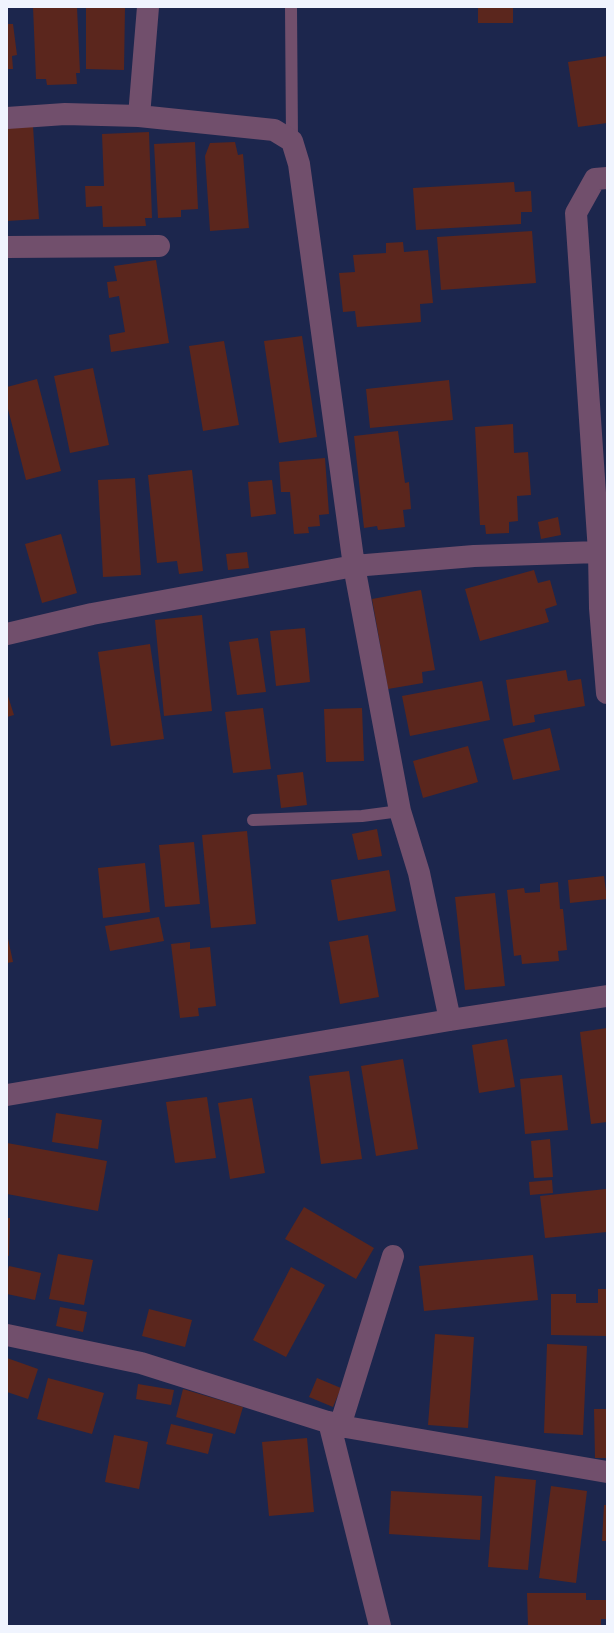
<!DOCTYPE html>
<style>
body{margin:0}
#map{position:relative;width:614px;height:1633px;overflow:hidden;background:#1c264d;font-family:"PT Serif",serif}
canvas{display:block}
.frame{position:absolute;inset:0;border:8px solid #f0f4fe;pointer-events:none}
</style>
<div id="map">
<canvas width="614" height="1633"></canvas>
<div class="frame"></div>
</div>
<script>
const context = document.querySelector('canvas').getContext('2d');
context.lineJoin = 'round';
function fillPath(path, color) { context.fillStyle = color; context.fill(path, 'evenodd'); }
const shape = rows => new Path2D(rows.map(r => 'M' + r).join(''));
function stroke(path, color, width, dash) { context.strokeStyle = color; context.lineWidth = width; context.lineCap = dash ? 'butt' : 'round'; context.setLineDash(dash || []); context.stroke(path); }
const building = shape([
 [33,7,77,7,80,73,76,73,77,84,47,85,46,79,36,79],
 [86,7,125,7,124,70,86,69],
 [478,7,513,7,513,23,478,23],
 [7,24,13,24,17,55,12,56,13,69,7,69],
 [607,56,607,123,578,127,568,62],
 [33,126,39,219,7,221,7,128],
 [149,132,152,218,145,218,146,226,103,227,102,206,86,207,85,186,104,186,102,134],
 [195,142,198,209,181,210,181,217,158,218,154,144],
 [235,142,238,155,243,154,249,228,210,231,205,156,210,143],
 [514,182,515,192,531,191,532,212,521,212,521,224,416,230,413,188],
 [532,231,536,283,441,290,437,237],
 [403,242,404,252,428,250,433,303,420,304,421,322,357,327,355,311,343,312,339,273,355,272,353,255,386,253,386,243],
 [156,260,169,343,111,352,109,335,125,332,119,296,109,298,107,282,117,281,114,266],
 [302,336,317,437,279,443,264,341],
 [224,341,239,425,203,431,189,346],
 [93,368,109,445,70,453,54,376],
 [37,379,61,471,26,480,7,405,7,387],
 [449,380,453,420,370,428,366,389],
 [513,424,514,453,528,452,531,495,517,496,518,521,509,522,509,533,486,534,485,525,480,525,475,427],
 [398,431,405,483,409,482,411,509,403,510,405,527,378,530,377,526,364,528,354,436],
 [325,458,329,514,319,515,320,526,308,527,309,533,294,534,290,492,281,492,279,462],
 [192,470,203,571,179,574,177,561,157,563,148,475],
 [135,478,141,575,103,577,98,480],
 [272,480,276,514,251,517,248,482],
 [558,517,561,535,541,539,538,522],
 [61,534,77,593,42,603,25,544],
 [247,552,249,568,228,570,226,554],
 [534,570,538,583,550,580,557,605,545,609,549,622,480,641,465,589],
 [421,590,435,670,422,672,423,683,388,689,372,599],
 [202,615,212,711,164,716,155,620],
 [305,628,310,682,276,686,270,631],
 [258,638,266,692,237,695,229,642],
 [150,644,164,739,111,746,98,652],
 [566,670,568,681,581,679,585,706,534,715,535,722,513,726,506,680],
 [482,681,490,720,410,736,402,696],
 [7,693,14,715,7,717],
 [263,708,271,769,233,773,225,712],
 [362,708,364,761,326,762,324,709],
 [550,728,560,770,513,780,503,739],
 [468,746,478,782,423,798,413,761],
 [303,772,307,805,281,808,277,775],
 [377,829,382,856,358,860,352,834],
 [247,831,256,924,211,928,202,835],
 [194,842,200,904,165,907,159,845],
 [145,863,150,912,103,918,98,868],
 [389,870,396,911,338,921,331,880],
 [604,876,607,899,570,903,568,880],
 [558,882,560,909,563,909,567,950,558,951,559,961,522,964,521,955,514,956,507,890,524,888,525,893,540,892,540,884],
 [495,893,505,986,465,990,455,897],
 [159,917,164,941,110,951,105,926],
 [7,934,13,962,7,963],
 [368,935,379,997,340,1004,329,942],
 [190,942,190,949,210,947,216,1006,198,1008,199,1016,180,1018,171,944],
 [607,1028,607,1122,591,1124,580,1032],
 [507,1039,515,1087,479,1093,472,1045],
 [403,1059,418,1149,376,1156,361,1066],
 [349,1071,362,1159,321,1164,309,1076],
 [562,1075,568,1130,525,1134,520,1079],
 [207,1097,216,1158,175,1163,166,1102],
 [252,1098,265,1173,230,1179,218,1103],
 [56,1113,102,1120,98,1149,52,1142],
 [550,1139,553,1177,534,1178,531,1141],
 [7,1143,107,1161,98,1211,7,1194],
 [552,1180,553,1193,530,1195,529,1182],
 [606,1189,607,1232,545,1238,540,1196],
 [304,1207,374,1248,356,1279,285,1239],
 [7,1218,10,1218,9,1256,7,1255],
 [58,1254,93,1260,84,1305,49,1299],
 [533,1255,538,1300,424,1311,419,1266],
 [9,1266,41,1273,35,1300,7,1294,7,1273],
 [291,1267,325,1285,286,1357,253,1340],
 [598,1289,607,1289,607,1336,551,1335,551,1294,576,1294,576,1303,598,1303],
 [60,1307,87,1312,83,1332,56,1326],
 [149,1309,192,1320,185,1347,142,1336],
 [435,1334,474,1337,468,1428,428,1425],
 [547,1344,587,1346,583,1435,544,1433],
 [7,1358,38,1369,28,1399,7,1392],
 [48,1378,104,1393,92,1434,37,1419],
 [317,1378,341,1388,333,1407,309,1397],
 [138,1384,174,1390,171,1405,136,1399],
 [183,1389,243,1407,235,1434,176,1417],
 [594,1409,607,1409,607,1458,595,1458],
 [171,1424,213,1434,208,1454,166,1444],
 [114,1435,148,1442,139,1489,105,1482],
 [307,1438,314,1512,269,1516,262,1442],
 [495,1476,536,1480,528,1570,488,1567],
 [551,1486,587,1491,576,1583,539,1578],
 [391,1491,482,1496,480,1540,389,1534],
 [604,1505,607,1505,607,1541,602,1541],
 [527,1593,586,1593,586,1600,607,1600,607,1619,601,1619,601,1626,528,1626]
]);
const service = shape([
 [291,7,292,141],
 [253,820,362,816,400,811]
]);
const minor = shape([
 [139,116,148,7],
 [7,118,65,114,139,116,274,130,292,141,299,164,354,566,400,811,419,873,450,1020],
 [607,178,595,179,576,213,599,552,600,608,607,693],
 [7,247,159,246],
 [7,634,92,614,354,566,474,556,599,552],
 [7,1095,450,1020,607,996],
 [7,1335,141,1363,340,1426,607,1472],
 [329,1422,380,1626],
 [340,1426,393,1256]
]);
fillPath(building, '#5b261d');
stroke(service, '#714f6c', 12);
stroke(minor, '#714f6c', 22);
</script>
